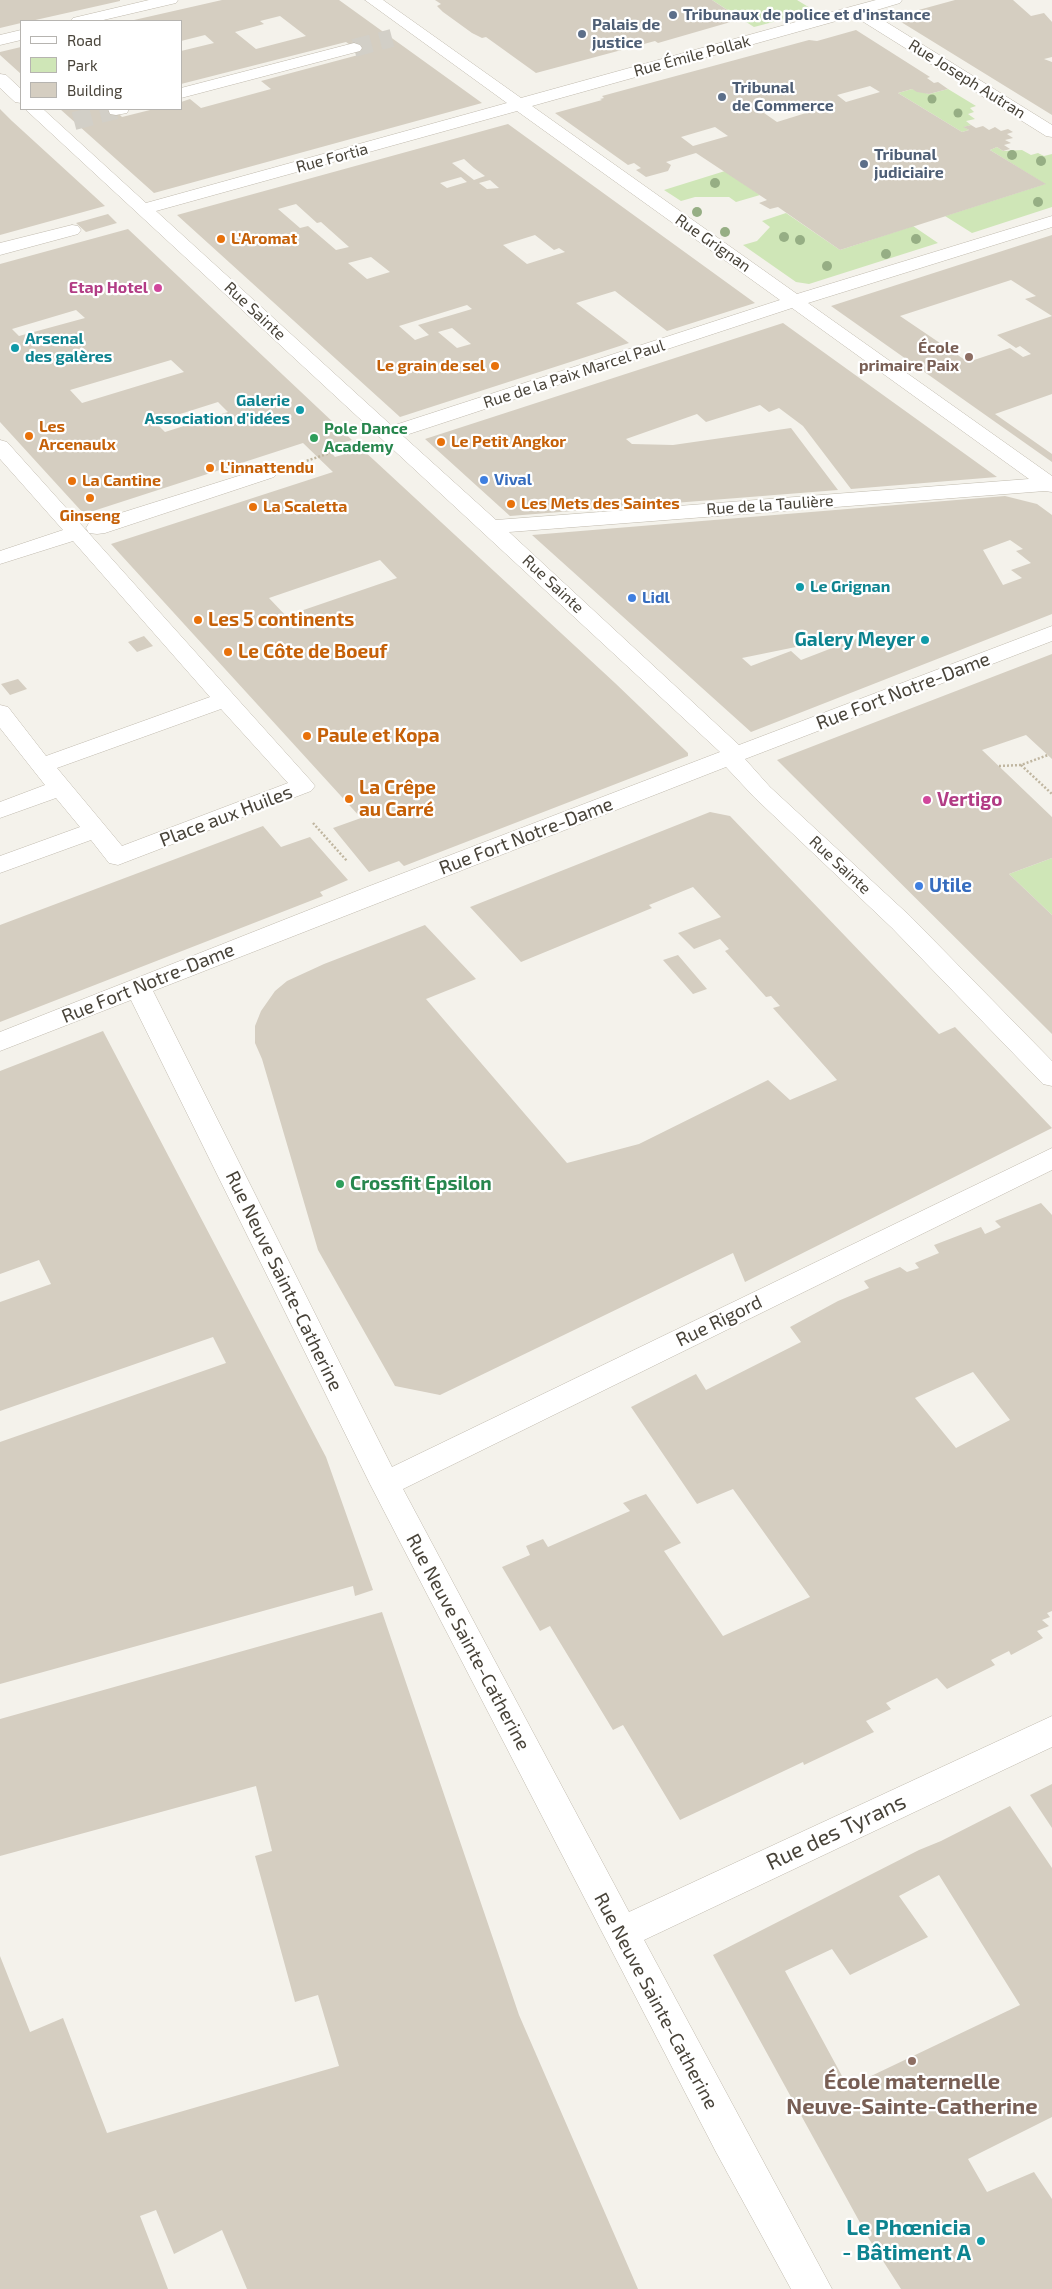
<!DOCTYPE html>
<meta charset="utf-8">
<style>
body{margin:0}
#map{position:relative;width:1052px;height:2289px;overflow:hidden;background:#f4f2eb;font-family:"Exo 2",sans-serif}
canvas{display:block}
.legend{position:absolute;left:20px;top:20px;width:162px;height:90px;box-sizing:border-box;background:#fff;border:1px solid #b6b4b0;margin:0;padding:6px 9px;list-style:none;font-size:15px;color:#484339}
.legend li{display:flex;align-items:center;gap:10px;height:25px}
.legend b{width:25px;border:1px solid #b6b4b0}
</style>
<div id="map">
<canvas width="1052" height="2289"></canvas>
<ul class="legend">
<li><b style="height:6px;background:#fff"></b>Road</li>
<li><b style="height:14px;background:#cfe6b7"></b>Park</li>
<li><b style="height:14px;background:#d5cec1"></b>Building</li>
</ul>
</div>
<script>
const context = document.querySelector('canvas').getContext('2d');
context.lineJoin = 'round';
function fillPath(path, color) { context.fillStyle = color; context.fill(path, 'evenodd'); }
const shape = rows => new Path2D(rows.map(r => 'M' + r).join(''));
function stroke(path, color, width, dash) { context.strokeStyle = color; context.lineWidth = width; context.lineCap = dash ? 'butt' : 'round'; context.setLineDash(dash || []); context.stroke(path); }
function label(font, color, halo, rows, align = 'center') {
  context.font = font + ' "Exo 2",sans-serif'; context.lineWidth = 4.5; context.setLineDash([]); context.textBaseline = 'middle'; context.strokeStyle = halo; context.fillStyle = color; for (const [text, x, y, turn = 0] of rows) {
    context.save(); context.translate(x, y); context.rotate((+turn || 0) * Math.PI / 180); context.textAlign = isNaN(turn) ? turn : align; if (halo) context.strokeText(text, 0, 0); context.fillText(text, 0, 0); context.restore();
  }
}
const green = shape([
 [712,0,797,0,815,11,754,27],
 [912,89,929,94,948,89,976,106,970,108,974,112,968,114,975,119,966,121,971,125,964,127,969,130,962,132,898,93],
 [997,147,1003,151,1022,150,1031,155,1038,153,1044,156,1052,154,1052,207,972,233,945,216,1045,184,990,150],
 [725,171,760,195,736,202,729,197,695,197,681,201,664,190],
 [786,213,840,250,913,226,938,243,809,284,796,282,743,245,757,241,770,227,762,221],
 [1052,858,1052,915,1009,874]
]);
const building = shape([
 [0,0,120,0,120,1,31,21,21,21,21,23,0,28],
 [222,0,339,0,482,103,154,193,60,109,114,109,122,117,154,109,181,109,181,102,190,99,201,108,271,89,261,81,362,54,346,42,181,84,181,51,214,43,205,35,181,41,181,21,134,20],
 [280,16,306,36,256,49,235,32,264,24,260,21],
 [435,0,712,0,741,19,658,43,655,41,536,73,486,37,482,38,472,33,443,12,437,6,441,4],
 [955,0,1013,0,1031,16,1044,13,1052,22,1052,57,1044,59,1052,62,1052,115,893,17],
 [856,30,930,77,927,78,934,83,938,82,948,89,929,94,917,92,912,89,898,93,962,132,969,130,963,127,971,125,976,128,983,126,989,130,995,127,1001,131,1008,129,1013,132,1007,134,1013,138,1005,140,1011,143,1004,145,1010,149,1003,151,997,147,990,150,1046,184,840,250,778,207,770,209,759,203,767,200,696,153,666,162,671,165,668,171,646,177,636,170,641,168,634,163,628,165,555,113,602,100,600,99,604,98,602,96,809,40,817,41],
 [870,86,880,92,846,102,837,95],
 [794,105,806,113,777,122,764,113],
 [715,127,728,136,693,146,681,137],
 [21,47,21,74,0,55,0,52],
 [0,109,12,121,105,206,0,235],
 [508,124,755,303,667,331,615,291,576,303,629,343,400,417,177,215],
 [464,159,474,168,485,176,474,180,452,163],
 [461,177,467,182,447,188,440,183],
 [490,180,499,188,487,189,479,183],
 [296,204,317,223,321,222,349,247,336,250,308,226,300,228,278,209],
 [535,235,554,250,559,248,565,252,527,264,503,245],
 [371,257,390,272,367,279,348,263],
 [467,305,472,309,418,325,429,335,415,340,399,326],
 [452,328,471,344,457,348,438,332],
 [108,214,117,223,86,232,76,223],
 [128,229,352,440,327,448,335,457,362,449,615,683,688,753,688,756,404,866,399,861,369,872,333,828,361,818,111,544,333,472,303,443,84,514,0,422,0,264],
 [76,310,85,318,19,336,12,329],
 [171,360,184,372,82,403,70,390],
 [218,402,228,412,165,432,155,422],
 [380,560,397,578,286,616,269,598],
 [1052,235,1052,394,995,414,1052,454,1052,462,831,306],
 [1011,280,1036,296,1025,299,1052,316,997,335,1016,348,1020,346,1031,354,1023,357,1010,348,968,362,900,316],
 [783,323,997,477,851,489,803,426,779,408,769,412,760,405,706,422,697,414,626,439,632,444,673,445,791,428,838,490,510,516,425,439],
 [1005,496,1037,504,1052,515,1052,614,751,732,532,535],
 [1010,540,1023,549,1016,551,1031,563,1011,570,1022,578,1003,585,983,550],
 [879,630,801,660,791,651,751,666,742,658],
 [144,636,153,646,137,652,128,642],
 [1052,654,1052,759,1026,735,982,750,1052,817,1052,858,1009,874,1052,915,1052,1034,777,760],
 [18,679,27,689,10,695,1,684],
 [710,812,730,816,939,1034,955,1027,1052,1128,745,1282,733,1253,440,1395,395,1386,318,1250,262,1059,255,1043,255,1026,261,1011,275,991,287,981,324,964,425,925,476,979,426,999,567,1163,639,1144,768,1080,790,1100,837,1080,773,1008,780,1006,771,996,766,997,725,951,729,949,720,939,694,949,678,933,721,917,693,887,649,905,652,908,521,962,470,907],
 [263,826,281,847,310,837,348,880,320,892,323,896,0,1022,0,925],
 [678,955,707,989,693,994,663,960],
 [103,1031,326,1457,373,1590,355,1596,353,1586,0,1684,0,1442,226,1363,213,1337,0,1411,0,1302,51,1284,39,1260,0,1274,0,1071],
 [1041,1203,1052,1215,1052,1611,1047,1613,1050,1617,1042,1620,1049,1626,1037,1631,1043,1638,1011,1655,1009,1651,991,1660,995,1665,947,1689,937,1678,886,1703,891,1709,866,1721,874,1732,804,1765,803,1762,680,1820,623,1725,613,1730,550,1626,540,1631,502,1567,530,1555,526,1546,543,1539,548,1547,630,1511,623,1503,646,1494,681,1543,664,1551,723,1636,810,1597,733,1489,697,1504,631,1407,696,1374,706,1390,801,1342,790,1327,838,1301,869,1288,864,1281,900,1267,907,1272,919,1268,915,1263,939,1253,934,1245,981,1227,985,1234,1001,1227,995,1221],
 [973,1372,1010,1420,956,1448,915,1398],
 [382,1612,519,2015,638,2289,247,2289,222,2230,174,2254,156,2210,140,2216,168,2289,0,2289,0,1956,30,2032,63,2018,107,2133,339,2066,318,1995,295,2002,255,1856,272,1851,256,1786,0,1856,0,1719],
 [1052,1784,1052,1828,1030,1795],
 [1010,1806,1052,1868,1052,2117,968,2159,987,2192,1034,2172,1052,2199,1052,2289,901,2289,869,2239,713,1955,919,1850,941,1841],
 [939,1875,1020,2005,848,2087,785,1971,832,1949,850,1975,928,1937,899,1896]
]);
const minorTunnel = shape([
 [354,48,392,38],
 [74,121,116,110]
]);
const path = shape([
 [303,462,345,448],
 [1021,765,1052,794],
 [999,766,1021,765,1048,755],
 [313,823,347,861]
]);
const minor = shape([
 [149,0,178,0,176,3,99,21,71,21,73,18,149,0],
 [365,0,383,0,521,98,850,7,876,0,902,0,900,3,870,12,1052,125,1052,137,1046,136,854,16,532,106,797,294,1052,216,1052,227,808,303,1052,476,1052,492,1045,491,509,532,739,745,1052,626,1052,641,745,759,770,787,910,916,1052,1061,1052,1086,1043,1084,892,928,754,797,726,767,153,991,392,1467,1052,1148,1052,1170,403,1489,629,1912,1052,1716,1052,1747,644,1940,832,2289,791,2289,716,2152,370,1484,131,1000,0,1051,0,1032,367,887,720,752,25,109,43,109,146,203,507,103,365,0],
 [517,111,780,300,392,426,156,211,517,111],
 [792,308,1029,479,496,520,403,436,792,308],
 [21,30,21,40,0,45,0,35,21,30],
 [354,43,360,45,362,48,360,51,181,98,181,88,354,43],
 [0,74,6,75,21,89,21,103,15,102,0,88,0,74],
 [108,109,129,109,127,113,116,115,110,114,108,109],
 [72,225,78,226,81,230,78,234,0,255,0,243,72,225],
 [0,440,7,442,311,781,315,786,311,791,118,865,109,863,91,840,0,873,0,856,80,827,56,798,0,818,0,802,45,785,0,728,0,705,8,707,46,756,210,697,73,541,0,564,0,551,63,530,0,459,0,440],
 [221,709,288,783,122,846,57,768,221,709],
 [267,467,274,469,277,473,274,477,105,533,97,534,89,533,86,528,89,523,267,467]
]);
const trees = [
 [932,99,4.5],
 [958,113,4.5],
 [1012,155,5],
 [1041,161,5],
 [715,183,5],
 [1038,202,5],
 [697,212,5],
 [725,232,5],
 [784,237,5],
 [916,239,5],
 [800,240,5],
 [886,254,5],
 [827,266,5]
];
const markers = [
 [673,15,5,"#5c6f8a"],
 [582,34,5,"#5c6f8a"],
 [722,97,5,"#5c6f8a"],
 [864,164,5,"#5c6f8a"],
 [221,239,5,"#e8710a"],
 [158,288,5,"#d1479c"],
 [15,348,5,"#0f9aa8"],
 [969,357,5,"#8d6e63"],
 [495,366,5,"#e8710a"],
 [300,410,5,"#0f9aa8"],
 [29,436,5,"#e8710a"],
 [314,438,5,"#2e9e5b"],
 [441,442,5,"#e8710a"],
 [210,468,5,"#e8710a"],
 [484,480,5,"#3f7fe0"],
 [72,481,5,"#e8710a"],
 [90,498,5,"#e8710a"],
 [511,504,5,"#e8710a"],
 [253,507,5,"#e8710a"],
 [800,587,5,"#0f9aa8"],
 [632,598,5,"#3f7fe0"],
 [198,620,5,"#e8710a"],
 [925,640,5,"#0f9aa8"],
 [228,652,5,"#e8710a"],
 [307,736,5,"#e8710a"],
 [349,799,5,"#e8710a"],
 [927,800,5,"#d1479c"],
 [919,886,5,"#3f7fe0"],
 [340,1184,5,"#2e9e5b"],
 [912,2061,5,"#8d6e63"],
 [981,2241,5,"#0f9aa8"]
];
const farServicenames = [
 ["Tribunaux de police et d'instance",683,15],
 ["Palais de",592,25],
 ["justice",592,43],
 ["Tribunal",732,88],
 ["de Commerce",732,106],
 ["Tribunal",874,155],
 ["judiciaire",874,173]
];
const farStreetnames = [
 ["Rue Émile Pollak",692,56,-15],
 ["Rue Joseph Autran",967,79,32],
 ["Rue Fortia",332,158,-15],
 ["Rue Grignan",713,243,35],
 ["Rue Sainte",255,311,43],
 ["Rue de la Paix Marcel Paul",574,374,-18],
 ["Rue de la Taulière",770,505,-4],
 ["Rue Sainte",553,584,43],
 ["Rue Sainte",840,865,43]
];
const farFoodnames = [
 ["L'Aromat",231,239],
 ["Le grain de sel",485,366,"right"],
 ["Les",39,427],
 ["Arcenaulx",39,445],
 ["Le Petit Angkor",451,442],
 ["L'innattendu",220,468],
 ["La Cantine",82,481],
 ["Les Mets des Saintes",521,504],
 ["La Scaletta",263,507],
 ["Ginseng",90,516,"center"]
];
const farHotelnames = [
 ["Etap Hotel",148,288]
];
const farCulturenames = [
 ["Arsenal",25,339],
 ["des galères",25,357],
 ["Galerie",290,401,"right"],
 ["Association d'idées",290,419,"right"],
 ["Le Grignan",810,587]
];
const farEducationnames = [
 ["École",959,348],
 ["primaire Paix",959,366]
];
const farLeisurenames = [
 ["Pole Dance",324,429],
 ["Academy",324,447]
];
const farShopnames = [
 ["Vival",494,480],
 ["Lidl",642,598]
];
const foodNames = [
 ["Les 5 continents",208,620],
 ["Le Côte de Boeuf",238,652],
 ["Paule et Kopa",317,736],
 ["La Crêpe",359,788],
 ["au Carré",359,810]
];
const cultureNames = [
 ["Galery Meyer",915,640]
];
const streetNames = [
 ["Rue Fort Notre-Dame",903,691,-21],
 ["Place aux Huiles",226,816,-21],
 ["Rue Fort Notre-Dame",526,836,-21],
 ["Rue Fort Notre-Dame",148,983,-22],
 ["Rue Neuve Sainte-Catherine",284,1281,64],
 ["Rue Rigord",719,1321,-26],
 ["Rue Neuve Sainte-Catherine",468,1642,62],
 ["Rue Neuve Sainte-Catherine",656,2001,62]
];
const hotelNames = [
 ["Vertigo",937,800]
];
const shopNames = [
 ["Utile",929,886]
];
const leisureNames = [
 ["Crossfit Epsilon",350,1184]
];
const nearStreetnames = [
 ["Rue des Tyrans",836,1832,-25]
];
const nearEducationnames = [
 ["École maternelle",912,2082],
 ["Neuve-Sainte-Catherine",912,2107]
];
const nearCulturenames = [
 ["Le Phœnicia",971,2228],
 ["- Bâtiment A",971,2253]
];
fillPath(green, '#cfe6b7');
fillPath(building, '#d5cec1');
stroke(minorTunnel, '#d2cfc7', 18, [18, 9]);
stroke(minor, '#c0baae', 1);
stroke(path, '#c0b6a0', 2.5, [2, 2]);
fillPath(minor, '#fff');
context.fillStyle = '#96ae84';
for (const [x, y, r] of trees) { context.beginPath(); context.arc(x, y, r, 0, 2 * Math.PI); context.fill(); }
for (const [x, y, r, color] of markers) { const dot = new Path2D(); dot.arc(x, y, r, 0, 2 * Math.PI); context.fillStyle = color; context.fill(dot); stroke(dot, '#fff', 2); }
label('bold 16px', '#4e5e75', '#fff', farServicenames, 'left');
label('16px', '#484339', '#fff', farStreetnames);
label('bold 16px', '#c56008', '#fff', farFoodnames, 'left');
label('bold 16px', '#b23c85', '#fff', farHotelnames, 'right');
label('bold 16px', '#0d838f', '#fff', farCulturenames, 'left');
label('bold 16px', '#785e54', '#fff', farEducationnames, 'right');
label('bold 16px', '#27864d', '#fff', farLeisurenames, 'left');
label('bold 16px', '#366cbe', '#fff', farShopnames, 'left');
label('bold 19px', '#c56008', '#fff', foodNames, 'left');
label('bold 19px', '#0d838f', '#fff', cultureNames, 'right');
label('19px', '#484339', '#fff', streetNames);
label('bold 19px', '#b23c85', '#fff', hotelNames, 'left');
label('bold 19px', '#366cbe', '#fff', shopNames, 'left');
label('bold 19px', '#27864d', '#fff', leisureNames, 'left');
label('22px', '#484339', '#fff', nearStreetnames);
label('bold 22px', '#785e54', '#fff', nearEducationnames);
label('bold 22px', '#0d838f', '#fff', nearCulturenames, 'right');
</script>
